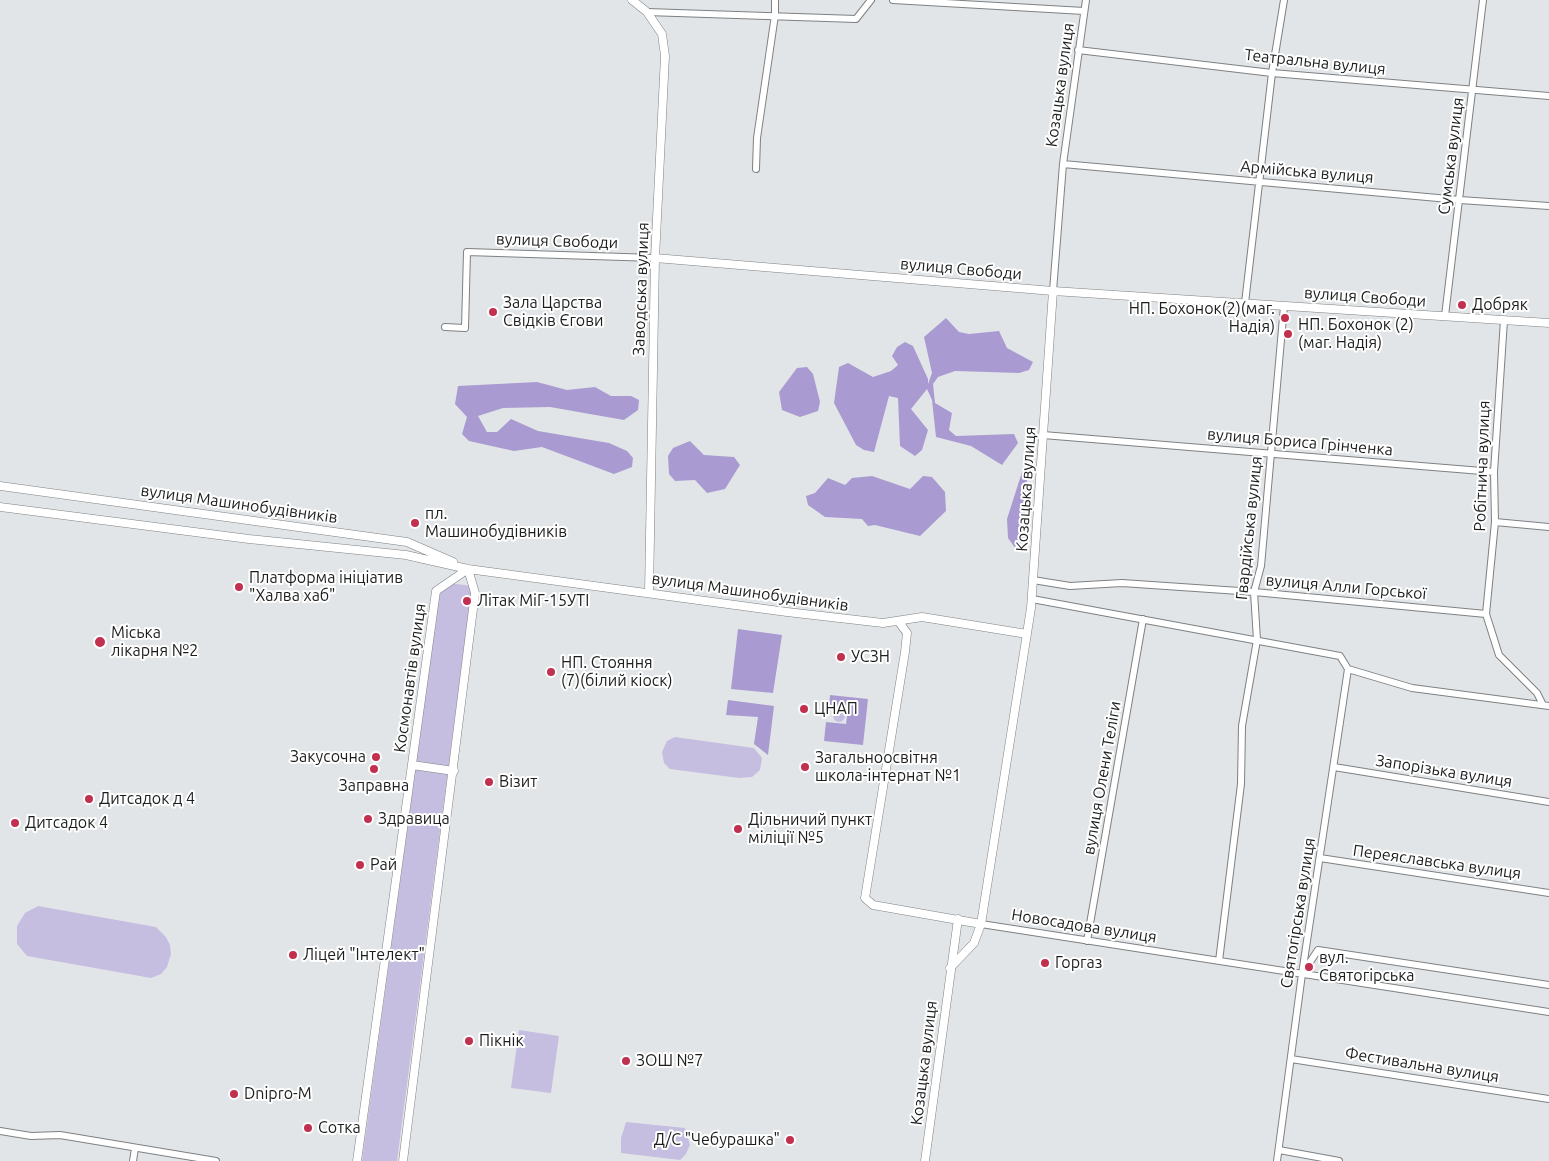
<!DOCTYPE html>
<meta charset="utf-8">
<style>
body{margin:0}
canvas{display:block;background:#e2e5e7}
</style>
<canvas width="1549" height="1161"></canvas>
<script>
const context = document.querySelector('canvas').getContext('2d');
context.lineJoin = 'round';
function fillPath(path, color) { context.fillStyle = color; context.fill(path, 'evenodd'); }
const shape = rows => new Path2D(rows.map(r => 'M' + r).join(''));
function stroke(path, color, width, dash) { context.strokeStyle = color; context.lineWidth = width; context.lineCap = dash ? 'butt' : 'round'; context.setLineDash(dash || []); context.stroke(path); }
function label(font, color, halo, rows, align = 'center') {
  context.font = font + ' Ubuntu,sans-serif'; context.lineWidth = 4; context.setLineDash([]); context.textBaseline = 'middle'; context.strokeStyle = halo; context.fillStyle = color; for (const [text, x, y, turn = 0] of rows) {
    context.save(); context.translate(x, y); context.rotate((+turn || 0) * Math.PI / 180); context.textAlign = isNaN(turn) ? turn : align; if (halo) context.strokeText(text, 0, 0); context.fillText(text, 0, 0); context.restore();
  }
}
const green = shape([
 [441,582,472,586,397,1161,362,1161],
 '833 716a6 6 0 1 1 12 0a6 6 0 1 1-12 0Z',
 [675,737,754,748,762,758,760,770,752,777,739,778,670,769,664,763,662,752,667,741],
 [38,906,156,927,166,937,170,945,171,954,167,967,161,974,151,978,27,956,17,944,17,926,25,913],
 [519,1030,559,1036,551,1093,511,1088],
 [626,1122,685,1128,690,1145,686,1154,680,1160,621,1153,621,1138]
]);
const forest = shape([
 [946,318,959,332,969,334,999,331,1007,348,1033,362,1029,370,1019,373,955,371,938,377,933,384,935,403,952,413,949,430,956,436,1014,434,1018,443,1002,465,971,446,936,437,932,400,927,389,911,409,928,430,922,450,915,456,900,446,898,398,889,396,874,452,864,450,856,445,834,403,839,367,848,363,873,377,891,371,898,365,892,356,897,347,905,342,913,346,928,379,928,384,932,373,924,337],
 [807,367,813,374,820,402,818,411,800,417,782,410,779,392,797,368],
 [537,382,567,390,595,387,611,396,631,396,639,400,638,410,624,420,550,407,503,408,478,416,487,432,497,432,511,419,538,431,609,443,627,451,633,458,632,467,614,474,542,447,514,451,469,441,462,434,467,417,455,404,458,386],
 [690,441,704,455,734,457,740,465,725,489,707,493,695,480,675,481,669,474,668,456,673,448],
 [1022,472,1027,477,1024,535,1018,552,1008,538,1007,519],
 [872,476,910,489,923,476,932,477,945,492,946,511,920,536,875,525,868,526,862,519,825,517,808,505,806,496,815,493,828,478,845,485,852,478],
 [738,629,782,635,773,693,731,689],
 [830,695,868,699,863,745,824,741,826,722,846,724,848,708,829,706],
 [728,700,774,706,768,755,754,744,758,717,726,715]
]);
const minor = shape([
 [893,0,1084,11],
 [647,12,856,19,871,0],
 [1078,50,1272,73,1549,96],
 [1063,164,1460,200,1549,206],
 [756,169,757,138,775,15,775,0],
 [1053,291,1063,164,1086,0],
 [1245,303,1272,73,1284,0],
 [1445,316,1483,0],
 [445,327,465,328,467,252,655,258],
 [1043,435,1494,472],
 [1495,522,1549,527],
 [1033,580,1070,586,1122,583,1254,592,1486,614,1499,655,1537,693,1543,705],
 [1032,599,1340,656,1348,669,1412,688,1549,706],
 [1486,614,1495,522,1494,472,1504,320],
 [1334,767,1549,802],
 [1320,858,1549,893],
 [981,924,1549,1012],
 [1087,941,1143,619],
 [1219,961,1241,784,1242,726,1257,640,1254,592,1261,566,1284,306],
 [1304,971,1318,950,1549,985],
 [1291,1059,1549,1099],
 [0,1131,31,1136,60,1135,216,1161],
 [1279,1150,1339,1161],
 [133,1161,135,1148],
 [1277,1161,1302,974,1348,669]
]);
const tertiary = shape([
 [632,0,647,12,662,34,665,56,655,258,649,592],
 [655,258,1053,291,1549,323],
 [0,486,407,542,453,562],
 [0,507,249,539,406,555,468,569,787,612,883,623,922,617,1027,634],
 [899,622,907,633,905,652,865,898,873,905,981,924],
 [412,765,454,771],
 [950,968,974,943,981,924,1031,608,1053,291],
 [357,1161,436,591,468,569],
 [403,1161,475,593,468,569],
 [925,1161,958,919]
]);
const markers = [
 [1462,305,5,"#c1304e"],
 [493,312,5,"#c1304e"],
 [1285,318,5,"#c1304e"],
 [1288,334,5,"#c1304e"],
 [415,523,5,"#c1304e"],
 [239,587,5,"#c1304e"],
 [467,601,5,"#c1304e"],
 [100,642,6,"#c1304e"],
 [841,657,5,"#c1304e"],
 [551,672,5,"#c1304e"],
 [804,709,5,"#c1304e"],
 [376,757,5,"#c1304e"],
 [805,767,5,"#c1304e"],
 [374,769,5,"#c1304e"],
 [489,782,5,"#c1304e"],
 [89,799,5,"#c1304e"],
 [368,819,5,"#c1304e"],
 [15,823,5,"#c1304e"],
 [738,829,5,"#c1304e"],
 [360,865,5,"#c1304e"],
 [293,955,5,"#c1304e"],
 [1045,963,5,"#c1304e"],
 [1309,967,5,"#c1304e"],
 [469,1041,5,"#c1304e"],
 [626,1061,5,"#c1304e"],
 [234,1094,5,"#c1304e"],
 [308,1128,5,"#c1304e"],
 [790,1140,5,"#c1304e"]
];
const streetNames = [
 ["Театральна вулиця",1315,62,6],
 ["Козацька вулиця",1060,85,-82],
 ["Сумська вулиця",1451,156,-83],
 ["Армійська вулиця",1307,172,5],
 ["вулиця Свободи",557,241,2],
 ["вулиця Свободи",961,269,5],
 ["Заводська вулиця",641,289,-88],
 ["вулиця Свободи",1365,297,4],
 ["вулиця Бориса Грінченка",1300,442,5],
 ["Робітнича вулиця",1482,466,-88],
 ["Козацька вулиця",1026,489,-86],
 ["вулиця Машинобудівників",239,504,8],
 ["Гвардійська вулиця",1249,528,-84],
 ["вулиця Алли Горської",1346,587,5],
 ["вулиця Машинобудівників",750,592,8],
 ["Космонавтів вулиця",410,678,-82],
 ["Запорізька вулиця",1444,771,9],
 ["вулиця Олени Теліги",1102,778,-80],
 ["Переяславська вулиця",1437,862,8],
 ["Святогірська вулиця",1298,913,-81],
 ["Новосадова вулиця",1084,926,9],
 ["Козацька вулиця",924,1063,-83],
 ["Фестивальна вулиця",1422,1065,9]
];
const poiNames = [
 ["Зала Царства",503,303],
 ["Свідків Єгови",503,321],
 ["Добряк",1472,305],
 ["НП. Бохонок(2)(маг.",1275,309,"right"],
 ["Надія)",1275,327,"right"],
 ["НП. Бохонок (2)",1298,325],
 ["(маг. Надія)",1298,343],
 ["пл.",425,514],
 ["Машинобудівників",425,532],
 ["Платформа ініціатив",249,578],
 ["\"Халва хаб\"",249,596],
 ["Літак МіГ-15УТІ",477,601],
 ["Міська",111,633],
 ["лікарня №2",111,651],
 ["УСЗН",851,657],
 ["НП. Стояння",561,663],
 ["(7)(білий кіоск)",561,681],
 ["ЦНАП",814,709],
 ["Закусочна",366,757,"right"],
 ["Загальноосвітня",815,758],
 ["школа-інтернат №1",815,776],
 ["Візит",499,782],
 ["Заправна",374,786,"center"],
 ["Дитсадок д 4",99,799],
 ["Здравица",378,819],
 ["Дільничий пункт",748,820],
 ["міліції №5",748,838],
 ["Дитсадок 4",25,823],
 ["Рай",370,865],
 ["Ліцей \"Інтелект\"",303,955],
 ["вул.",1319,958],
 ["Святогірська",1319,976],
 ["Горгаз",1055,963],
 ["Пікнік",479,1041],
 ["ЗОШ №7",636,1061],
 ["Dnipro-M",244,1094],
 ["Сотка",318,1128],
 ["Д/С \"Чебурашка\"",780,1140,"right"]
];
fillPath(green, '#c6bee1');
fillPath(forest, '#a99bd1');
stroke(minor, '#7e8183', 8);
stroke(tertiary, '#7e8183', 9);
stroke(minor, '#fff', 6);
stroke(tertiary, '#fff', 8);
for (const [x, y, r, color] of markers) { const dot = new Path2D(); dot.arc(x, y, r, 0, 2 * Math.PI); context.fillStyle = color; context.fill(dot); stroke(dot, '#fff', 2); }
label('16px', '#1c1d1d', '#fff', streetNames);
label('16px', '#1c1d1d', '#fff', poiNames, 'left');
</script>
